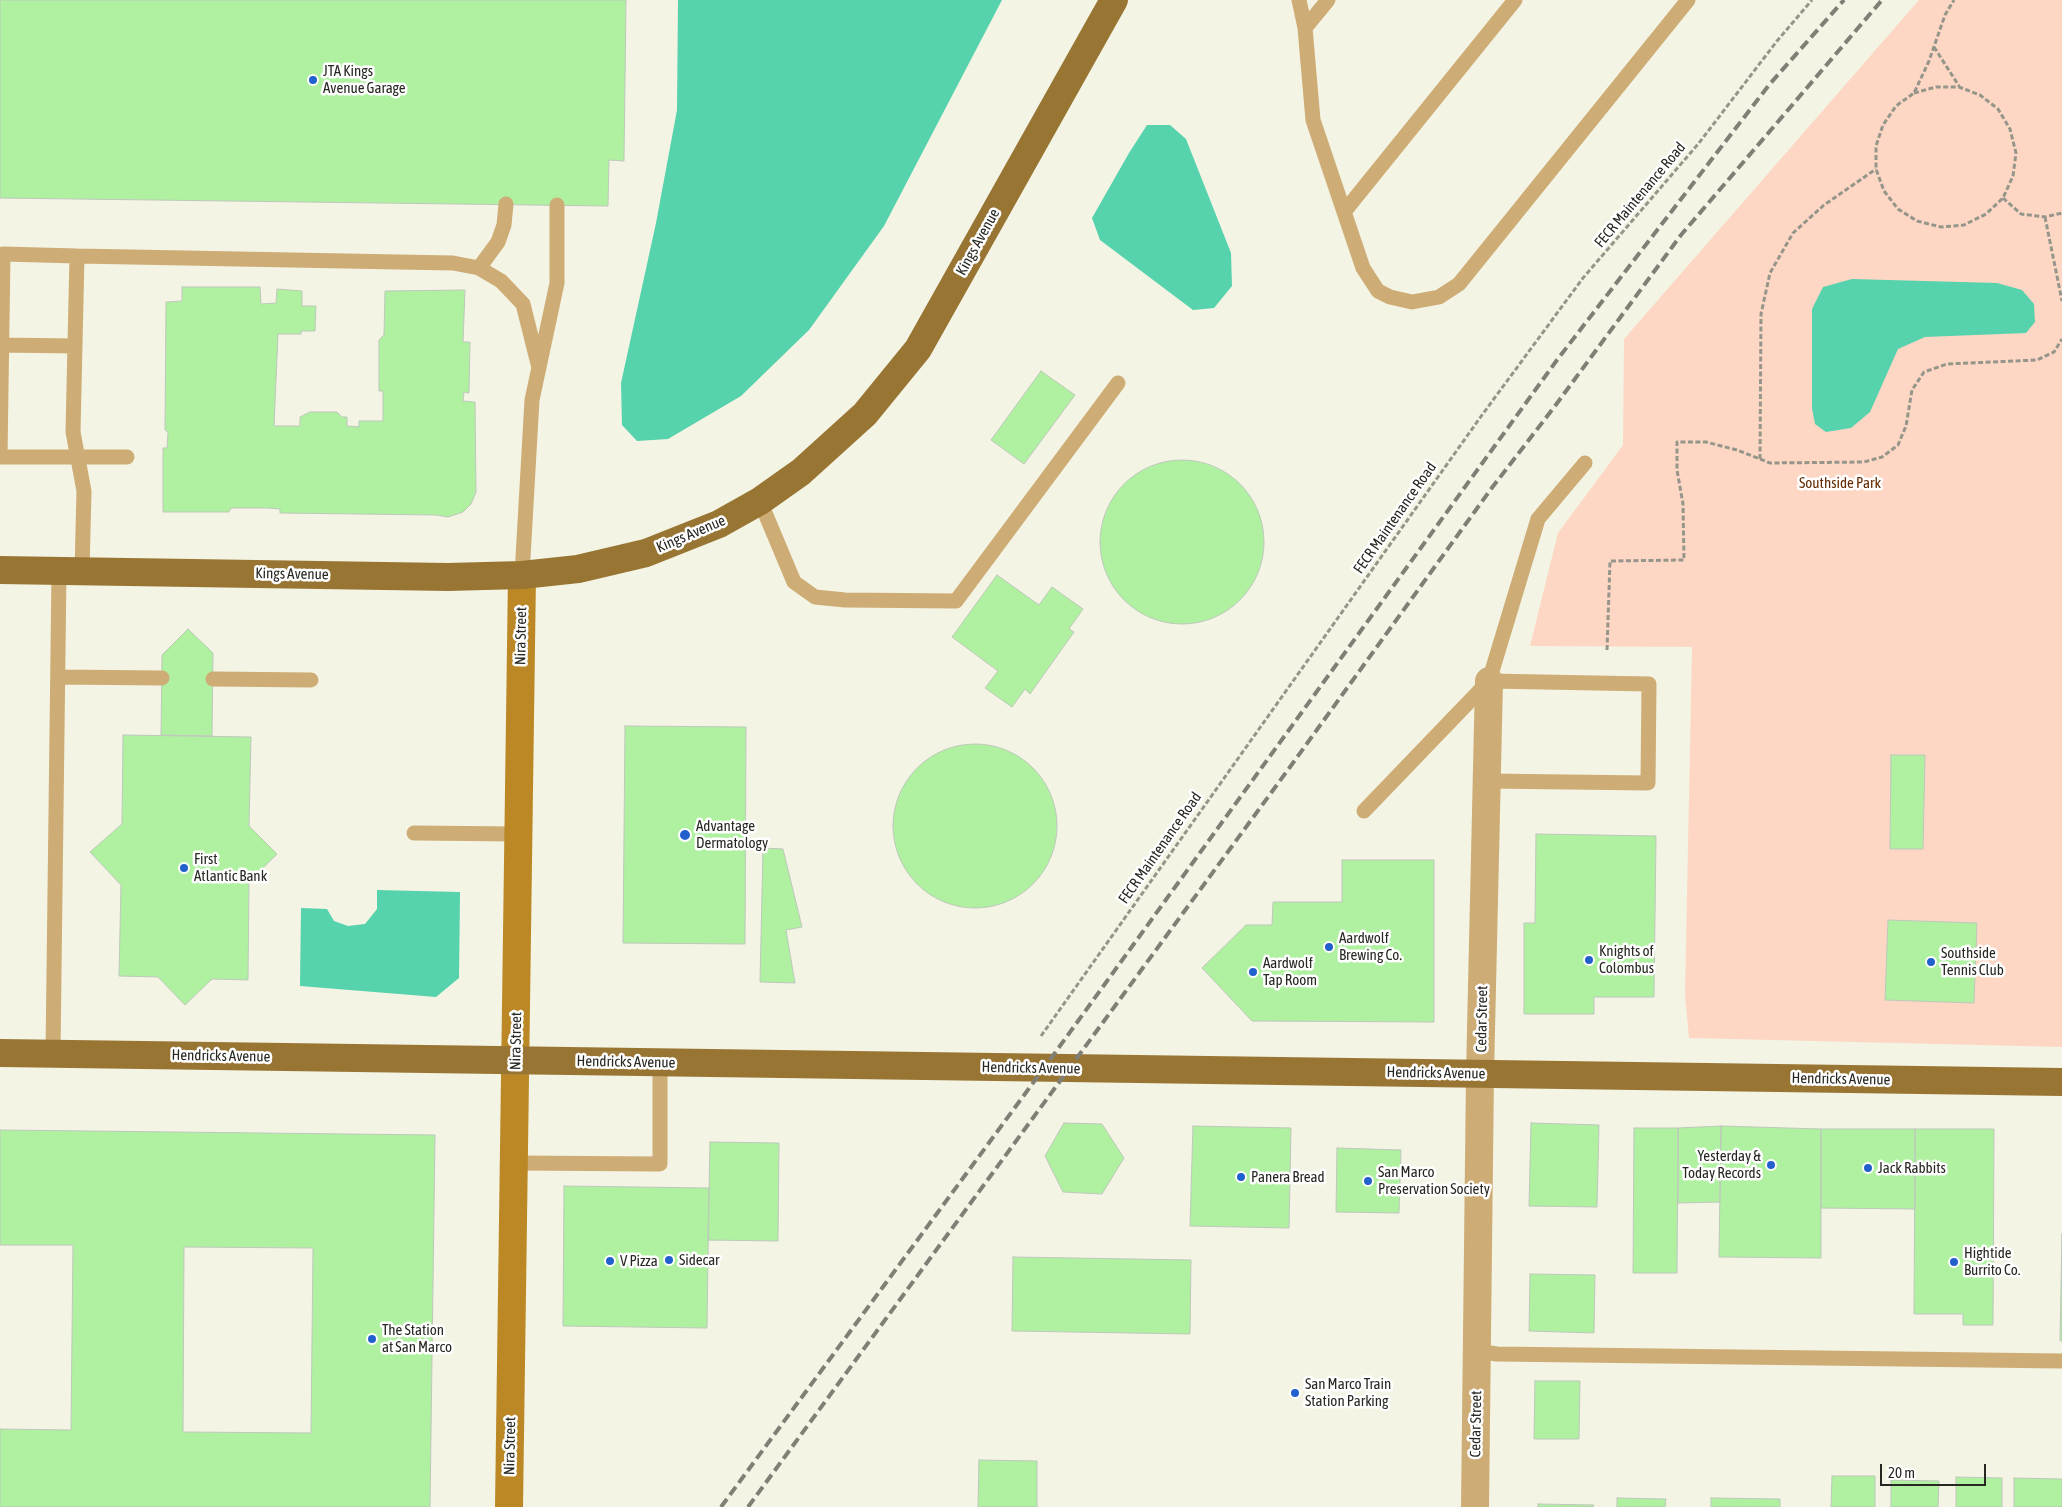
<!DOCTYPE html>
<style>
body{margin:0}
#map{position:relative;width:2062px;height:1507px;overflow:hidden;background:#f3f4e4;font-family:"Asap Condensed",sans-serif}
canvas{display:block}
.scale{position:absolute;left:1880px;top:1464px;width:106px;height:22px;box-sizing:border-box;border:2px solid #282822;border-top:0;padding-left:6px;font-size:15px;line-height:18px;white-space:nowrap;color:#282822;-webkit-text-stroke:4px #fff;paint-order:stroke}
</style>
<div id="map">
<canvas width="2062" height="1507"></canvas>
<div class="scale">20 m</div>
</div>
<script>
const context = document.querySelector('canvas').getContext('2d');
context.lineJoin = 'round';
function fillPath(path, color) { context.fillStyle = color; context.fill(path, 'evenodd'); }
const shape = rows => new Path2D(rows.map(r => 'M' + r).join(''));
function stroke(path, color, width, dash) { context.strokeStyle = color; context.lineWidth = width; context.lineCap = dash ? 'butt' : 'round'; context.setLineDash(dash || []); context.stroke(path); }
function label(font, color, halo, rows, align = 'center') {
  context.font = font + ' "Asap Condensed",sans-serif'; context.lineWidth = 5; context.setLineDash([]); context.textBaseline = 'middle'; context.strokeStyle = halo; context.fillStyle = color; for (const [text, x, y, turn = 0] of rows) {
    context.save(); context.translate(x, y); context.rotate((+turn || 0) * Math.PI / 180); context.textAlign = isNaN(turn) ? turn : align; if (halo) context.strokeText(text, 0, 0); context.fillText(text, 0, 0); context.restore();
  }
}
const green = shape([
 [1919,0,2062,0,2062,1047,1689,1038,1685,995,1692,647,1530,646,1558,533,1623,445,1624,339]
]);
const water = shape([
 [678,0,1002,0,884,226,809,330,741,396,668,439,637,441,622,425,621,383,656,223,677,110],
 [1147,125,1170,125,1186,139,1231,253,1232,286,1214,308,1193,310,1100,240,1092,218,1129,153],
 [1852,279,1997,283,2022,290,2034,304,2035,322,2026,333,1925,337,1898,349,1870,412,1851,428,1826,432,1815,424,1812,408,1812,309,1823,287],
 [377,890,460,892,459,978,436,997,300,986,301,908,327,909,334,921,348,926,365,924,377,909]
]);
const building = shape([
 [0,0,626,0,624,161,609,160,608,206,0,198,0,0],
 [182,287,260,287,261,304,276,303,277,289,302,291,302,306,316,306,315,331,301,331,301,334,278,334,274,426,300,426,300,417,310,412,337,412,342,417,347,417,347,426,359,427,359,421,383,421,383,391,379,391,379,340,384,335,385,291,465,290,463,342,470,342,469,393,464,392,463,401,475,402,476,492,471,504,463,512,448,517,436,515,280,513,280,509,268,508,231,508,229,512,163,512,163,448,167,448,168,432,165,430,166,302,182,301,182,287],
 [1041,371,1075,395,1024,464,991,440,1041,371],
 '1100 542a82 82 0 1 1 164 0a82 82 0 1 1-164 0Z',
 [997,575,1039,605,1052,587,1083,609,1069,629,1074,632,1030,694,1025,689,1012,707,985,688,998,671,952,637,997,575],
 [188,629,213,653,212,736,161,735,162,655,188,629],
 [625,726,746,727,745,944,623,943,625,726],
 [123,735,251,737,249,826,277,854,249,882,248,980,212,979,185,1005,158,977,119,976,121,885,90,852,122,824,123,735],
 '893 826a82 82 0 1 1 164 0a82 82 0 1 1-164 0Z',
 [1891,755,1925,755,1923,849,1890,849,1891,755],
 [1536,834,1656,836,1654,997,1594,997,1594,1014,1524,1014,1524,923,1535,923,1536,834],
 [763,848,783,849,802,927,786,930,795,983,760,982,763,848],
 [1342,860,1434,860,1434,1022,1252,1021,1202,968,1246,925,1272,925,1273,902,1342,902,1342,860],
 [1888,920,1977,923,1974,1003,1885,1000,1888,920],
 [1064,1123,1102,1124,1124,1158,1102,1194,1063,1192,1045,1156,1064,1123],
 [1531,1123,1599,1125,1597,1207,1529,1206,1531,1123],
 [1193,1126,1291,1128,1289,1228,1190,1226,1193,1126],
 [1721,1126,1821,1129,1821,1258,1719,1257,1721,1126],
 [1721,1126,1720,1202,1678,1203,1678,1128,1721,1126],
 [1634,1128,1678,1128,1677,1273,1633,1273,1634,1128],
 [1821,1129,1915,1129,1915,1209,1821,1208,1821,1129],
 [1915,1129,1994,1129,1993,1325,1963,1325,1963,1314,1914,1314,1915,1129],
 [0,1130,435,1135,430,1507,0,1507,0,1429,71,1430,73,1245,0,1245,0,1130],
 [184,1247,313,1248,311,1433,183,1432,184,1247],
 [710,1142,779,1143,778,1241,708,1240,710,1142],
 [1337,1148,1401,1150,1399,1213,1336,1212,1337,1148],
 [564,1186,709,1188,707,1328,563,1326,564,1186],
 [2062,1234,2062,1341,2060,1341,2062,1234],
 [1013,1257,1191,1260,1190,1334,1012,1331,1013,1257],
 [1530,1274,1595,1275,1594,1333,1529,1331,1530,1274],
 [1535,1381,1580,1381,1579,1439,1534,1439,1535,1381],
 [979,1460,1037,1461,1037,1507,978,1507,979,1460],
 [1832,1476,1875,1476,1875,1507,1831,1507,1832,1476],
 [1956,1477,2002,1478,2002,1507,1956,1507,1956,1477],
 [2014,1478,2062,1479,2062,1507,2014,1507,2014,1478],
 [1891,1480,1939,1481,1938,1507,1891,1507,1891,1480],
 [1617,1498,1666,1499,1665,1507,1617,1507,1617,1498],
 [1711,1498,1780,1499,1780,1507,1711,1507,1711,1498],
 [1538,1504,1594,1505,1593,1507,1538,1507,1538,1504]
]);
const path = shape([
 [1934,47,1959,86],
 [1914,93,1936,87,1959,87,1980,95,1998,109,2010,129,2016,153,2013,176,2003,198,1986,214,1964,225,1941,227,1917,221,1898,209,1884,191,1876,169,1876,146,1883,125,1896,106,1914,93,1929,61,1945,15,1954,0],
 [2003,198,2021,214,2045,217,2062,213],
 [2045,217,2062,301],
 [1760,459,1761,314,1770,273,1793,233,1824,205,1876,169],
 [1607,650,1610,561,1684,560,1683,504,1677,470,1677,442,1706,442,1737,450,1770,463,1864,462,1882,457,1898,445,1906,426,1912,390,1924,372,1947,364,2037,360,2054,352,2062,339],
 [1041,1036,1482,415,1583,278,1699,143,1777,41,1812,0]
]);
const lane = shape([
 [1299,0,1305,28,1313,120,1363,268,1378,291,1390,297,1412,302,1439,297,1459,284,1688,0],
 [1305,28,1328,0],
 [1344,212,1515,0],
 [479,268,498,242,504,225,506,204],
 [0,345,75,346],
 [0,457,3,254,77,256],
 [0,457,127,457],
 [760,501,794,582,815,597,845,600,956,601,1118,383],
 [82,571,84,491,73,432,77,256,453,263,479,268,501,281,523,304,539,368],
 [522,575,532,400,557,283,557,205],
 [58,677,162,678],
 [213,679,311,680],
 [1487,781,1648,783,1649,684,1489,681],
 [1364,811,1489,681,1538,519,1585,463],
 [414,833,518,834],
 [53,1053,59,571],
 [514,1163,660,1164,660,1062],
 [1477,1351,1497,1354,2062,1361]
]);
const street = shape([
 [1475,1507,1480,1074,1489,681]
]);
const secondary = shape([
 [509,1507,522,575]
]);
const primary = shape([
 [0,570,448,577,522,575,578,569,646,553,719,524,760,501,801,472,865,414,918,349,1114,0],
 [0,1053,2062,1082]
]);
const rail = shape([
 [721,1507,1044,1068,1557,360,1769,85,1844,0],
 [748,1507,1290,767,1491,489,1555,406,1681,235,1882,0]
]);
const markers = [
 [313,80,5,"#2260cd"],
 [685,835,6,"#2260cd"],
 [184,868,5,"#2260cd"],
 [1329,947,5,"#2260cd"],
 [1589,960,5,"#2260cd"],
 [1931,962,5,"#2260cd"],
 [1253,972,5,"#2260cd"],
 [1771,1165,5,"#2260cd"],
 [1868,1168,5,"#2260cd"],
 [1241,1177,5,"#2260cd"],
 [1368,1181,5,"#2260cd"],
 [669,1260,5,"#2260cd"],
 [610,1261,5,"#2260cd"],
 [1954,1262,5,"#2260cd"],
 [372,1339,5,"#2260cd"],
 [1295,1393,5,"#2260cd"]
];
const poiNames = [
 ["JTA Kings",323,71],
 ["Avenue Garage",323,88],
 ["Advantage",696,826],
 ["Dermatology",696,843],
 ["First",194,859],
 ["Atlantic Bank",194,876],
 ["Aardwolf",1339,938],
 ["Brewing Co.",1339,955],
 ["Knights of",1599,951],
 ["Colombus",1599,968],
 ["Southside",1941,953],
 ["Tennis Club",1941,970],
 ["Aardwolf",1263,963],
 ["Tap Room",1263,980],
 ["Yesterday &",1761,1156,"right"],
 ["Today Records",1761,1173,"right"],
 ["Jack Rabbits",1878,1168],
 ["San Marco",1378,1172],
 ["Preservation Society",1378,1189],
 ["Panera Bread",1251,1177],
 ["Hightide",1964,1253],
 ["Burrito Co.",1964,1270],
 ["Sidecar",679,1260],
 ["V Pizza",620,1261],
 ["The Station",382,1330],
 ["at San Marco",382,1347],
 ["San Marco Train",1305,1384],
 ["Station Parking",1305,1401]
];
const streetNames = [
 ["FECR Maintenance Road",1640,195,-50],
 ["Kings Avenue",978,242,-61],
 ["FECR Maintenance Road",1395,518,-55],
 ["Kings Avenue",691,534,-23],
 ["Kings Avenue",292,574,1],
 ["Nira Street",521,636,-89],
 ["FECR Maintenance Road",1160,848,-55],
 ["Cedar Street",1482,1019,-89],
 ["Nira Street",516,1041,-89],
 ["Hendricks Avenue",221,1056,1],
 ["Hendricks Avenue",626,1062,1],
 ["Hendricks Avenue",1031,1068,1],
 ["Hendricks Avenue",1436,1073,1],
 ["Hendricks Avenue",1841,1079,1],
 ["Cedar Street",1476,1424,-89],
 ["Nira Street",510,1446,-89]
];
const parkNames = [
 ["Southside Park",1840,483]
];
fillPath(green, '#fdd7c4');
fillPath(water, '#56d2ad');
fillPath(building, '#b0f0a1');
stroke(building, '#bdc8bb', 1);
stroke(path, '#95958a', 3, [5, 2.5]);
stroke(lane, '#ceac75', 15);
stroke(street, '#ceac75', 28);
stroke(secondary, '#bb8825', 28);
stroke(primary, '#997534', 28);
stroke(rail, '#7f7f75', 4, [10, 5]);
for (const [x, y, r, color] of markers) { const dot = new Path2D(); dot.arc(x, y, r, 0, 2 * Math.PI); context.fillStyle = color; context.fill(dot); stroke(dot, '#fff', 2); }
label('15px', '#282822', '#fff', poiNames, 'left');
label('15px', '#282822', '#fff', streetNames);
label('15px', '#632c06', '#fff', parkNames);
</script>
